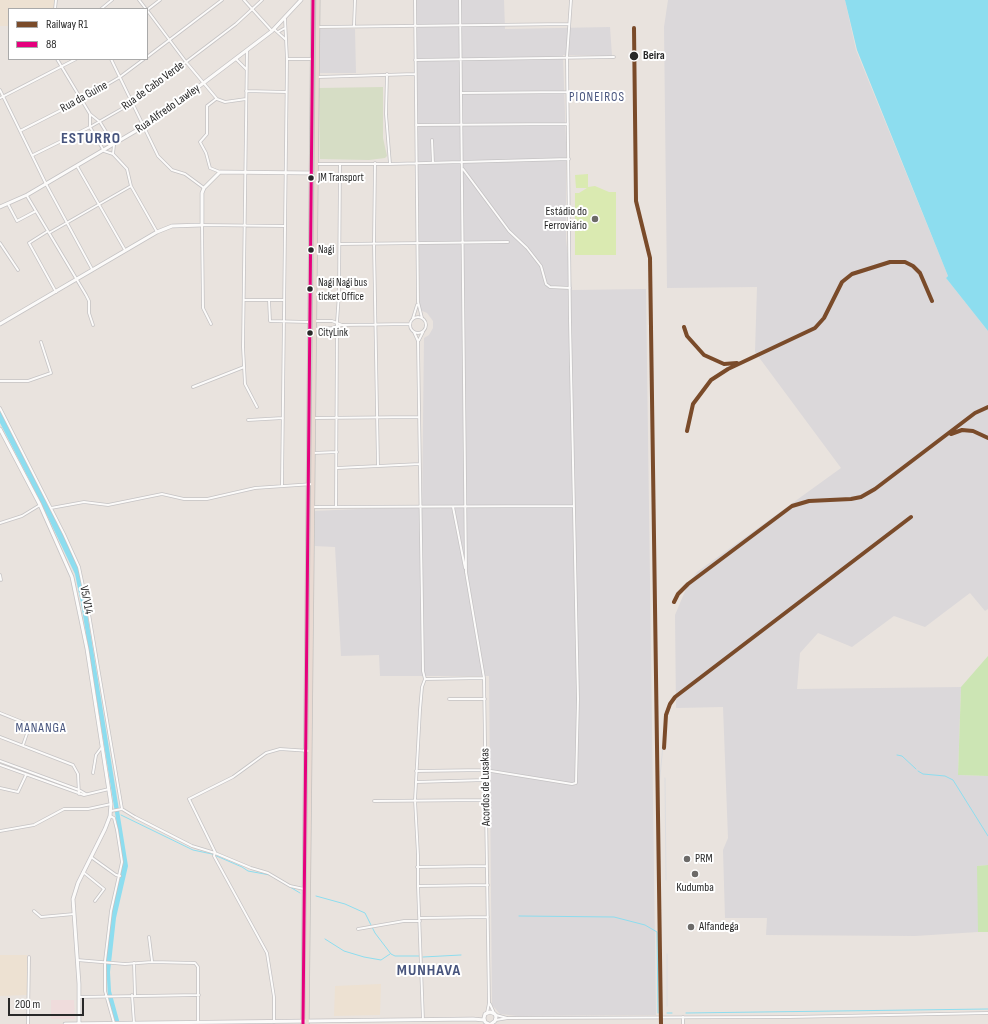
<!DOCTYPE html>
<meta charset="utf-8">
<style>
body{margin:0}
#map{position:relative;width:988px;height:1024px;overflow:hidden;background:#e9e3de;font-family:"Sofia Sans Condensed",sans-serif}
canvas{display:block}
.legend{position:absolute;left:8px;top:8px;width:140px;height:52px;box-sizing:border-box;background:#fff;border:1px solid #a9a9a9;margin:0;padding:5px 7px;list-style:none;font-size:12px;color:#292929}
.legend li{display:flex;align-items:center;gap:8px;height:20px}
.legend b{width:20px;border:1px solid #a9a9a9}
.scale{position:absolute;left:8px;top:998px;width:76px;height:18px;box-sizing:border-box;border:2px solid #292929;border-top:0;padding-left:5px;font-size:12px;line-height:14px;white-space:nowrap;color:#292929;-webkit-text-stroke:3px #fff;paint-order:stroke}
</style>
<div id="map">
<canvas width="988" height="1024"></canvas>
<ul class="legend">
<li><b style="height:5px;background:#7a4b2a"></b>Railway R1</li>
<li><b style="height:5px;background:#e5007d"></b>88</li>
</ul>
<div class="scale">200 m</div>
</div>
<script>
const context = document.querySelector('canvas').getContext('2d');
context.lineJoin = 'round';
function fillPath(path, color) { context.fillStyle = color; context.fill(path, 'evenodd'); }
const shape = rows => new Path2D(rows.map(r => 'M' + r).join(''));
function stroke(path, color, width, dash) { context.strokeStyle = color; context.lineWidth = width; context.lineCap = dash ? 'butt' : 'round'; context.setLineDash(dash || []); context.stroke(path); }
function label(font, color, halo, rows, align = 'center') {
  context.font = font + ' "Sofia Sans Condensed",sans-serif'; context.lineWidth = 4; context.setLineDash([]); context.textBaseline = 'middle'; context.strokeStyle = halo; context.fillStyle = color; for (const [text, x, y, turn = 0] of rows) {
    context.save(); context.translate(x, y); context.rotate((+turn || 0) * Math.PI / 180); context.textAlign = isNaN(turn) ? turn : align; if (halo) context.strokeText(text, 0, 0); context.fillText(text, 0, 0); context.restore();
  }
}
const industrial = shape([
 [415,0,504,0,505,29,610,27,612,56,563,55,566,143,566,239,572,290,646,289,656,1015,517,1016,500,1014,492,1005,489,676,380,676,379,655,341,656,335,547,315,546,314,511,422,506,424,338,429,335,433,328,433,321,427,313,420,310],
 [668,0,845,0,856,50,948,276,946,278,988,331,988,609,985,611,970,593,925,627,894,616,852,647,818,633,800,653,797,689,961,687,958,775,988,776,988,865,978,866,978,932,915,936,766,935,767,918,725,918,723,850,728,838,723,707,676,708,675,615,688,584,697,572,841,468,755,352,757,287,667,288,664,27],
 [320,29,355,29,356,73,320,73]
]);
const education = shape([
 [0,0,55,0,55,9,9,9,9,26,0,26],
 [0,955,27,955,27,995,0,996],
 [381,984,380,1015,334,1016,335,986]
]);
const medical = shape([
 [51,1000,74,1000,75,1019,51,1019]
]);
const green = shape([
 [988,656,988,776,958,775,961,687],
 [988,865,988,932,978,932,977,866]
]);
const cemetery = shape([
 [383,87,383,138,387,156,385,158,369,160,320,159,319,88]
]);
const pitch = shape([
 [588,174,588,187,595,186,609,192,616,192,616,255,575,255,575,193,579,193,587,188,576,188,575,175]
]);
const water = shape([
 [845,0,988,0,988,331,946,278,948,276,857,50],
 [0,411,63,535,77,565,83,587,128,866,116,918,110,972,111,991,120,1024,116,1024,108,999,106,959,112,911,123,862,81,603,75,574,42,505,0,423]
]);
const stream = shape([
 [897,755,902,756,916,769],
 [918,771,923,774,945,776,953,780,988,836],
 [121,815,193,850,212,854,242,867,248,871,270,875],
 [280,881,300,893],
 [316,896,345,904,365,913,375,933,391,954,395,956,419,956],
 [519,916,614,917,645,925,657,932,658,1013],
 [325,939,344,951,364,957,381,960,390,954],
 [423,957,461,955],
 [667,1013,672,1013],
 [686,1013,988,1009]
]);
const street = shape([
 [139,0,146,9],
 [244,0,272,31],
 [415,0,418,302,422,318],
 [460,0,461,93],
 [55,9,56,0],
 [101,9,112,0],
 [147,10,186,62,217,99,225,102,246,99],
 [147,10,160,0],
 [354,26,355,0],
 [319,27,569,24],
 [274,29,285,39],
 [278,32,285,28],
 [247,50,243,347,245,384,257,407],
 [147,57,222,0],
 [57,59,90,114,100,122,114,145,113,154],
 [111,59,158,156,172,170,185,174,204,188],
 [236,59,246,69],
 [287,59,312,59],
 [415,60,614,57],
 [387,74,386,114,390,164],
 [318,77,415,74],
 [0,90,46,184,92,269],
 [246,91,286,92],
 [0,98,76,59],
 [216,99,207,106,207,134,200,142,206,153,210,168,220,172],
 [90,114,90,127,104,151,113,154,127,169,131,186,157,232],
 [416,125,568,124],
 [20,131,81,100,120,77,144,59],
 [432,140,433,163],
 [33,155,90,127,132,103,236,24,262,0],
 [375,163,374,244,378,466],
 [316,164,390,164,569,159],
 [77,166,125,250],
 [463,169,509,231,527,248,541,266,546,284,550,287,570,288],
 [27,196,86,295,89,301,89,313,93,325],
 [8,204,17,221,36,211],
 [48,231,29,243,56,292],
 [49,233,131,186],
 [0,243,18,270],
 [340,244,508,242],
 [244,300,283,300],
 [269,300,270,321,309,322],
 '410 325a8 8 0 1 1 16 0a8 8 0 1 1-16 0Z',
 [413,318,417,305],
 [315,321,332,321,342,325],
 [211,324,203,308,202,225,285,226],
 [314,329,332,328,342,325,410,324],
 [414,332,418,341,423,671,425,679,422,687,420,710,415,800,418,855,418,886,423,1020],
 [419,340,423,332],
 [0,381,28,381,51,373,41,342],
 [193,387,244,367],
 [0,408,64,534,79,567,89,614,122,809],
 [314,418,419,417],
 [248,420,283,418],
 [313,453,337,452],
 [337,468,420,464],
 [282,485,287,59,285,19],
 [312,507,573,506],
 [336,507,337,322,339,294,340,164],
 [453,507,465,568],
 [51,508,84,502,108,505,162,494,184,499,207,499,255,488,313,484],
 [0,523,22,516,40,505],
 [466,572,484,678,489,1003,487,1013],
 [466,573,461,93,568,92],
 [0,575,1,580],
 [425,679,484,678],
 [449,699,485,699],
 [0,713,30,725,23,745],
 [0,737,73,765,78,774,79,794],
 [0,761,79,790,86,794],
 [0,765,84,795,109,789],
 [416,771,485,770,572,784,576,783,578,699,570,321,567,57,571,0],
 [93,773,96,755,102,747],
 [416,782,485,780],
 [0,788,18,792,26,775],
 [374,801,486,800],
 [122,809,135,817,192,846,215,853,251,868,268,873,290,886,304,889],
 [111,811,122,809],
 [110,816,114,818,117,830,122,862,111,911,105,961,105,991,114,1023],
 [0,831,34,825,64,809,88,809,111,804],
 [91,857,116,875,120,876],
 [417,867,487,866],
 [83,872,104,889,95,901],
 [418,886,488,885],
 [34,911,41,917,74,914],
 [420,918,488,917],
 [358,929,404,921,420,921],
 [149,937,152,961],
 [77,960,125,964,152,962,195,963,198,967,198,1022],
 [134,963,135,995],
 [132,995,134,1023],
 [79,997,199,995],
 [490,1004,494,1013],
 [496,1015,507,1018],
 [683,1017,683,1024],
 [496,1020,508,1018,789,1017,988,1013],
 [274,1022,274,997,267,953,214,856,215,852,189,799,233,777,266,753,280,749,310,751],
 [28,1024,29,957]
]);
const secondary = shape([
 [0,207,27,195,156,119,272,31,301,0],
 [0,324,157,232,172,226,202,225,202,193,204,188,220,172,312,173],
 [0,429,40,505,72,577,87,649,111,804,110,816,105,829,78,883,73,899,79,984,79,1023],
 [65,1024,473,1019,484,1020],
 [489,1024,485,1022,484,1018,485,1014,490,1012,495,1014,496,1017,495,1021,491,1024]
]);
const highway = shape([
 [303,1024,313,0],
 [307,1024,318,0]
]);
const rail = shape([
 [684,327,687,336,704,355,718,362,735,363],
 [687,431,693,404,711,380,728,369,815,328,824,318,842,282,852,274,890,262,905,262,913,266,920,273,932,301],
 [951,434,962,430,973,431,988,438],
 [674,602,678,594,688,584,792,506,809,501,851,499,861,497,875,489,975,413,988,407],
 [665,778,666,880],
 [667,1006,667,954],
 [662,1024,659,786,666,715,670,704,675,697,911,517]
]);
const bus1 = shape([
 [303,1024,313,0]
]);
const rail1 = shape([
 [634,28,636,201,650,258,661,1024],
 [684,327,687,336,704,355,724,364,737,363],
 [687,431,693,404,711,380,728,369,815,328,824,318,842,282,852,274,890,262,905,262,913,266,920,273,932,301],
 [951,434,962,430,973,431,988,438],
 [674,602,678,594,688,584,792,506,809,501,851,499,861,497,875,489,975,413,988,407],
 [664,748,666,715,670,704,675,697,911,517]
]);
const markers = [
 [634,56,5,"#292929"],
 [311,178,3.5,"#292929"],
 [595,219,4,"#6c6a68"],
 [311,250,3.5,"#292929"],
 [310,289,3.5,"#292929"],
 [310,333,3.5,"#292929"],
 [687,859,4,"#6c6a68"],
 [695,874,4,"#6c6a68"],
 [691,927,4,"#6c6a68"]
];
const busNames = [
 ["JM Transport",318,178],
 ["Nagi",318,250],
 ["Nagi Nagi bus",318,283],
 ["ticket Office",318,297],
 ["CityLink",318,333]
];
const stopNames = [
 ["Beira",643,56]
];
const streetNames = [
 ["Rua de Cabo Verde",153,86,-36],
 ["Rua da Guine",84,97,-29],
 ["Rua Alfredo Lawley",168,109,-35],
 ["V5/V14",86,600,79],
 ["Acordos de Lusakas",486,787,-91]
];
const poiNames = [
 ["Estádio do",587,212,"right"],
 ["Ferroviário",587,226,"right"],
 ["PRM",695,859],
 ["Kudumba",695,888,"center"],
 ["Alfandega",699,927]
];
const neighbourhoodNames = [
 ["PIONEIROS",597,98],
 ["MANANGA",41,729]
];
const districtNames = [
 ["ESTURRO",91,139],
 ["MUNHAVA",429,971]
];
fillPath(industrial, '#dbd8da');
fillPath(education, '#ede1d2');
fillPath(medical, '#efdcdc');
fillPath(green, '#cce5b4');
fillPath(cemetery, '#d6ddc5');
fillPath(pitch, '#daeab1');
fillPath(water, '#8dddef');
stroke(stream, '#8dddef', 1);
stroke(street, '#c5c3c4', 3.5);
stroke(secondary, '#c5c3c4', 4.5);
stroke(highway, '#c4c2c0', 5);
stroke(street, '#fcfbfa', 2);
stroke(secondary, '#fcfbfa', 3);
stroke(highway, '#e9dad2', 3.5);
stroke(rail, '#dcdcde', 1);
stroke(bus1, '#e5007d', 3);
stroke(rail1, '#7a4b2a', 4);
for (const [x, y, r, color] of markers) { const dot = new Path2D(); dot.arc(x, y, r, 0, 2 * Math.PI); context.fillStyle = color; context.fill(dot); stroke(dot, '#fff', 1.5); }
label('11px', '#292929', '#fff', busNames, 'left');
label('bold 12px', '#292929', '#fff', stopNames, 'left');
label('12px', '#292929', '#fff', streetNames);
label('12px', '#292929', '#fff', poiNames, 'left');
context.letterSpacing = '1px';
label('13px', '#47547d', '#fff', neighbourhoodNames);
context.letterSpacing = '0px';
context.letterSpacing = '1px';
label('bold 16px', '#47547d', '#fff', districtNames);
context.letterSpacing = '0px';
</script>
